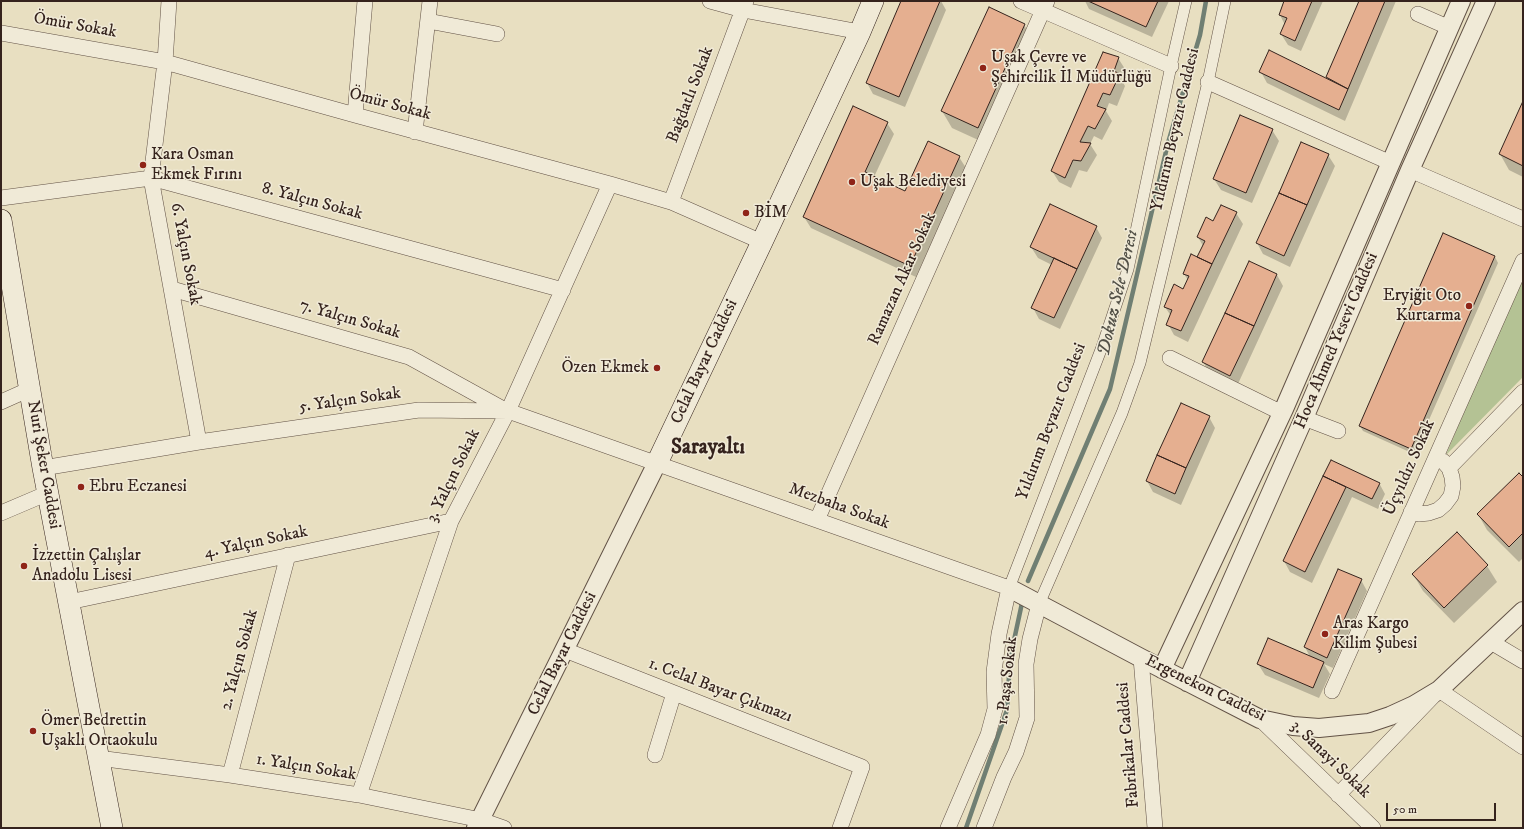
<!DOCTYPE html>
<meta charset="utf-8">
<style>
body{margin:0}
#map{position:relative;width:1524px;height:829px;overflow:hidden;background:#e8dfc1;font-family:"IM FELL DW Pica",serif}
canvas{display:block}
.frame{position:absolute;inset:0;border:2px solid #35231d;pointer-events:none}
.scale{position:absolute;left:1386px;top:803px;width:110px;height:18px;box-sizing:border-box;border:2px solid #35231d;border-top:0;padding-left:5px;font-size:12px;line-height:14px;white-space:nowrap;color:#35231d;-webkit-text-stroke:3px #f0ead7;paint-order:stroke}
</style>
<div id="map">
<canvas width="1524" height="829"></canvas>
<div class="frame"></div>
<div class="scale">50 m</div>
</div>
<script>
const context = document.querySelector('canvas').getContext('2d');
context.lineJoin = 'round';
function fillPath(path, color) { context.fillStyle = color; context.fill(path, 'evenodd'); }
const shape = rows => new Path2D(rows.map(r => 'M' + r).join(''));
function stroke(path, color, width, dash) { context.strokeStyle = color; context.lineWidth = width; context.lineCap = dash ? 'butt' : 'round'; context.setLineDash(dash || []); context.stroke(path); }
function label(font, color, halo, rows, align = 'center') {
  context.font = font + ' "IM FELL DW Pica",serif'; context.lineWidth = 3; context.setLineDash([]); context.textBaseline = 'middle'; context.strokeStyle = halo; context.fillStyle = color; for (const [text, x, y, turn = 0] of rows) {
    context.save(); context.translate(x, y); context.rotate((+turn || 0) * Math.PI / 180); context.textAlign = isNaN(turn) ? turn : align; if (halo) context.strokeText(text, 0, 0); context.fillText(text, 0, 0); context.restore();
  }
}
const green = shape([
 [1523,270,1523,377,1446,455]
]);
const shadow = shape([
 [902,1,941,1,946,10,905,107,873,94,867,83],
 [1085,1,1169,1,1152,37,1089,9],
 [1285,1,1323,1,1301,51,1288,45,1281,34,1285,25,1280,15],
 [1360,1,1396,1,1345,121,1267,83,1261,72,1326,79],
 [1024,25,1034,41,987,144,952,128,942,111],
 [1118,58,1125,69,1121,79,1125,86,1117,106,1109,103,1106,111,1112,121,1102,140,1094,136,1090,144,1097,155,1087,172,1079,170,1071,188,1059,182,1052,171],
 [1523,104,1523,177,1509,170,1500,154],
 [887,123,894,134,874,177,906,192,959,157,966,168,916,277,811,228,804,217],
 [1272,130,1279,141,1252,203,1221,190,1214,179],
 [1328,155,1335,166,1290,267,1263,254,1257,243],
 [1236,213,1243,224,1188,342,1174,335,1168,324,1171,316,1165,307,1184,290,1188,280,1184,274,1197,258,1203,246,1198,237,1214,222],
 [1096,227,1102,238,1060,329,1039,319,1033,308,1052,265,1038,258,1031,247],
 [1444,235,1495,257,1498,263,1414,454,1363,431,1360,426],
 [1249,262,1277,275,1283,286,1237,386,1210,373,1203,362],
 [1209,417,1215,428,1181,505,1153,492,1147,481],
 [1332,461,1379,483,1385,494,1378,509,1352,497,1312,583,1290,572,1284,561],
 [1523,479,1523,558,1519,562,1487,530,1478,514],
 [1456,533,1487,566,1497,582,1454,623,1423,591,1413,574],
 [1361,580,1367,591,1333,668,1324,664,1330,674,1319,698,1265,675,1258,664,1310,657,1305,647]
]);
const stream = shape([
 [1028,581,1110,389,1168,143,1200,35,1206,1],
 [966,828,1007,710,1010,659,1022,603]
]);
const building = shape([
 [901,1,940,1,899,97,866,83,901,1],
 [1088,1,1158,1,1146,27,1088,1],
 [1284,1,1312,1,1295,41,1280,34,1287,18,1279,15,1284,1],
 [1359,1,1385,1,1348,89,1326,77,1359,1],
 [989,7,1025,24,978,128,941,111,989,7],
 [1269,50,1348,89,1339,110,1259,72,1269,50],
 [1103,52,1119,57,1114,71,1120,74,1110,95,1103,93,1097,106,1106,109,1095,129,1088,126,1080,142,1091,143,1081,161,1073,160,1065,178,1051,171,1103,52],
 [1523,101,1523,166,1499,154,1523,101],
 [853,106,888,122,865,172,905,191,928,141,960,156,910,266,803,217,853,106],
 [1240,115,1273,129,1246,193,1213,179,1240,115],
 [1301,142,1329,154,1307,205,1279,193,1301,142],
 [1279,193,1307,205,1284,256,1256,243,1279,193],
 [1050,204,1097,226,1077,269,1030,247,1050,204],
 [1221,205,1237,212,1212,264,1197,257,1205,241,1197,237,1206,217,1213,221,1221,205],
 [1443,233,1495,256,1411,449,1359,426,1443,233],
 [1191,254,1212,264,1181,331,1166,325,1172,310,1164,307,1174,284,1183,289,1189,276,1183,274,1191,254],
 [1054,258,1077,269,1054,318,1031,308,1054,258],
 [1249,261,1277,274,1254,326,1225,313,1249,261],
 [1225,313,1254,326,1230,376,1202,362,1225,313],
 [1181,403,1210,416,1186,468,1157,455,1181,403],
 [1157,455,1186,468,1175,494,1146,481,1157,455],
 [1331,460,1380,483,1372,499,1323,476,1331,460],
 [1519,473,1523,477,1523,533,1509,547,1477,514,1519,473],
 [1323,476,1346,487,1305,572,1283,561,1323,476],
 [1457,532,1488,565,1444,608,1412,574,1457,532],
 [1338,569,1362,579,1327,658,1304,647,1338,569],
 [1268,638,1324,662,1313,688,1257,664,1268,638]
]);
const pedestrian = shape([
 [1009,588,1102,347,1128,269,1171,66,1186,1],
 [1039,604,1122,413,1140,363,1208,82,1225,1]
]);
const minor = shape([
 [169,1,165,62,151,178,199,442],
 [710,1,743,10,860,32],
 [1021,1,1171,66],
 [1418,14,1450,28],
 [428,21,497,34],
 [1,33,165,62,355,115,610,184,671,202,762,242],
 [1208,82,1391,163],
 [355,115,365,1],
 [415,132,430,1],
 [1410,170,1523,219],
 [1,198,151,178,563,290],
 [671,202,746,1],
 [172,289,409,357,505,410],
 [1170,358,1282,413],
 [1,402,30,389],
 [1304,418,1338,431],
 [43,468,199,442,419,410,508,411,1009,588,999,634,994,672,995,709,988,735,948,828],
 [1449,468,1523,392],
 [1411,512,1419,514,1429,513,1438,510,1445,504,1451,496,1453,486,1452,477,1449,468,1443,461],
 [1,513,48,493],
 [817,520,1047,1],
 [69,602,451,521],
 [1491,642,1523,661],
 [565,650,862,767,840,828],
 [1141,658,1155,828],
 [1332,691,1523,261],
 [1260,719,1373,828],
 [655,755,674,693],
 [98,758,230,775,359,795,481,820,504,828],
 [230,775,288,555],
 [359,795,451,521,508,411,610,184],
 [1338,795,1439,690,1523,747],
 [984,828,1004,777,1016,752,1027,718,1026,664,1030,639,1039,604]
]);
const tertiary = shape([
 [1009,588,1141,658,1260,719,1293,726,1319,728,1369,723,1390,716,1414,705,1439,690,1523,611],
 [1162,669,1284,409,1461,1],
 [1187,682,1304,418,1410,170,1486,1],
 [476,828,657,463]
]);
const secondary = shape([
 [1,220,43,468,112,828],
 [657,463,762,242,860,32,873,1]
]);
const markers = [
 [983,68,4,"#8f2418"],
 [143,165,4,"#8f2418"],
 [852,182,4,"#8f2418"],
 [746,213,4,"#8f2418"],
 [1469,306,4,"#8f2418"],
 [657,368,4,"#8f2418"],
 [81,487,4,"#8f2418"],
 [24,566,4,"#8f2418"],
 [1325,634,4,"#8f2418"],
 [33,731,4,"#8f2418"]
];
const streetNames = [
 ["Ömür Sokak",75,26,10],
 ["Bağdatlı Sokak",691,95,-69],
 ["Ömür Sokak",390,105,15],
 ["Yıldırım Beyazıt Caddesi",1176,130,-77],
 ["8. Yalçın Sokak",312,202,15],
 ["6. Yalçın Sokak",185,254,79],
 ["Ramazan Akar Sokak",903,279,-66],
 ["7. Yalçın Sokak",350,320,16],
 ["Hoca Ahmed Yesevi Caddesi",1337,341,-67],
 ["Celal Bayar Caddesi",705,362,-65],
 ["5. Yalçın Sokak",350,401,-8],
 ["Yıldırım Beyazıt Caddesi",1052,422,-69],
 ["Nuri Şeker Caddesi",43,465,80],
 ["Üçyıldız Sokak",1410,468,-66],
 ["3. Yalçın Sokak",454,476,-64],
 ["Mezbaha Sokak",839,507,20],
 ["4. Yalçın Sokak",256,543,-12],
 ["Celal Bayar Caddesi",563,654,-64],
 ["2. Yalçın Sokak",240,660,-75],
 ["1. Paşa Sokak",1008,681,-84],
 ["Ergenekon Caddesi",1205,689,26],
 ["1. Celal Bayar Çıkmazı",720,691,21],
 ["Fabrikalar Caddesi",1129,745,-95],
 ["3. Sanayi Sokak",1330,760,44],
 ["1. Yalçın Sokak",306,768,9]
];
const poiNames = [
 ["Uşak Çevre ve",991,58],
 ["Şehircilik İl Müdürlüğü",991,78],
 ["Kara Osman",151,155],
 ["Ekmek Fırını",151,175],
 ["Uşak Belediyesi",860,182],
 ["BİM",754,213],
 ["Eryiğit Oto",1461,296,"right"],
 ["Kurtarma",1461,316,"right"],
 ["Özen Ekmek",649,368,"right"],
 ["Ebru Eczanesi",89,487],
 ["İzzettin Çalışlar",32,556],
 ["Anadolu Lisesi",32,576],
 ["Aras Kargo",1333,624],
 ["Kilim Şubesi",1333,644],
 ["Ömer Bedrettin",41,721],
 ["Uşaklı Ortaokulu",41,741]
];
const waterNames = [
 ["Dokuz Sele Deresi",1119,293,-77]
];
const districtNames = [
 ["Sarayaltı",708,449]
];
fillPath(green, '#b4c294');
fillPath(shadow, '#0003');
stroke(stream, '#707f73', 4.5);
fillPath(building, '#e5af90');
stroke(building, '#35231d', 1);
stroke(pedestrian, '#625246', 12);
stroke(minor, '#625246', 16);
stroke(tertiary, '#625246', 20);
stroke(secondary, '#35231d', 22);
stroke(pedestrian, '#f0ead7', 11);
stroke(minor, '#f0ead7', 15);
stroke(tertiary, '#f0ead7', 18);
stroke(secondary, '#f0ead7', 21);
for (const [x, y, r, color] of markers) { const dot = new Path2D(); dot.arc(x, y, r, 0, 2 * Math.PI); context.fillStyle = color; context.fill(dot); stroke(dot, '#f0ead7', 1.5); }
label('17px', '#35231d', '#f0ead7', streetNames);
label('17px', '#35231d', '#f0ead7', poiNames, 'left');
label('italic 18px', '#535148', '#f0ead7', waterNames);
label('bold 21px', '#35231d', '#f0ead7', districtNames);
</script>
